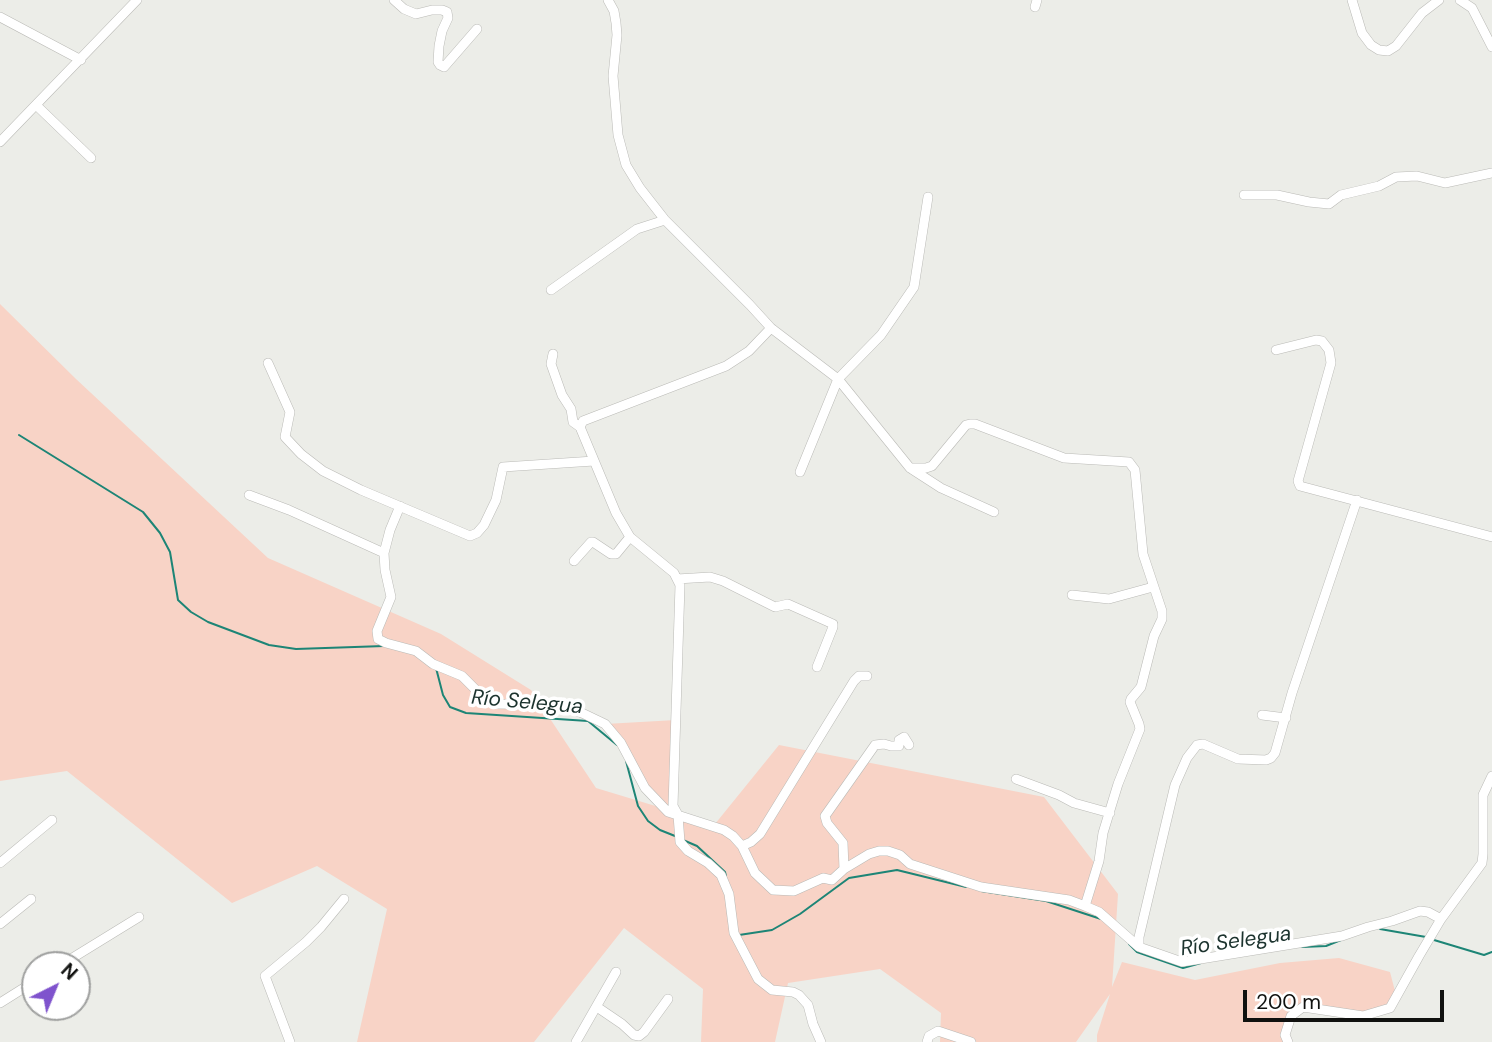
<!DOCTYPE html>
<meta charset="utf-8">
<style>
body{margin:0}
#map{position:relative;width:1492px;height:1042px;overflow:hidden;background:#ecede8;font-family:"DM Sans",sans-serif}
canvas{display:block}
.north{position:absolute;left:21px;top:951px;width:70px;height:70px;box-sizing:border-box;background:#fff;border:2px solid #9fa09f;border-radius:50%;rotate:43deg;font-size:19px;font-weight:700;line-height:28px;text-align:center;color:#10110f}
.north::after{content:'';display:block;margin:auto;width:24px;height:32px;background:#7f53cd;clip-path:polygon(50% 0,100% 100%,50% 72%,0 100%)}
.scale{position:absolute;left:1243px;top:990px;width:201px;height:32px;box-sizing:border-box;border:4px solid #10110f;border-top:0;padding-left:9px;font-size:21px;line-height:24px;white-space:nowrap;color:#10110f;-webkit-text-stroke:5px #fff;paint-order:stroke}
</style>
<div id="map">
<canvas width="1492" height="1042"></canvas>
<div class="north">N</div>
<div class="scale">200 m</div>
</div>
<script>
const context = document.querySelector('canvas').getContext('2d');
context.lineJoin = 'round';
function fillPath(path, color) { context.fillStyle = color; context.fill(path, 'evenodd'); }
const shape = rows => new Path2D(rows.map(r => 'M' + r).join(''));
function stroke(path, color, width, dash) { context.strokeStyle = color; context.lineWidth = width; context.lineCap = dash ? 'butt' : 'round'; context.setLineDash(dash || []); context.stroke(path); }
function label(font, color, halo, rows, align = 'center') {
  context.font = font + ' "DM Sans",sans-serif'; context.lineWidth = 7; context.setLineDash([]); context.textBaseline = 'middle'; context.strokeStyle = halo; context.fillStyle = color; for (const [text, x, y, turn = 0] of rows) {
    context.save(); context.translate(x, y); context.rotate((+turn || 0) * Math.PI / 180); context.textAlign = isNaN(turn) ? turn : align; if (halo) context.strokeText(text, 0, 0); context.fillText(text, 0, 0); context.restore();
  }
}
const green = shape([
 [0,304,76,379,268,558,441,634,531,690,596,788,715,824,779,745,1044,797,1118,894,1112,987,1122,962,1195,980,1280,963,1339,958,1390,972,1395,991,1387,1005,1363,1016,1303,1007,1291,1016,1288,1042,1097,1042,1097,1035,1110,994,1076,1042,940,1042,941,1013,880,969,788,983,775,1042,701,1042,703,989,624,928,534,1042,357,1042,387,909,317,866,232,903,67,771,0,781],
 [676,720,673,806,667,807,646,789,605,724]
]);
const stream = shape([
 [19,435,143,512,160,533,170,552,178,600,191,612,208,622,269,645,296,649,384,646],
 [436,668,443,695,450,707,466,713,588,721,617,745],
 [626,761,638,806,648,821,660,830,675,836],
 [683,840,697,846,725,872,726,876],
 [981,891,1046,901,1101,919],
 [1380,929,1426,937],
 [739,935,772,930,800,914,849,878,897,870,966,887],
 [1434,940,1484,955,1492,952],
 [1129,944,1137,952,1183,968,1201,963],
 [1302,947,1326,946,1341,940]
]);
const minor = shape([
 [394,0,404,9,416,14,432,10,442,10,447,12,448,18,442,31,439,46,438,62,440,65,444,67,477,29],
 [608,0,614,11,616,23,617,35,613,76,618,135,626,165,640,188,665,220,750,305,771,328,838,379,910,468,941,488,994,512],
 [1352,0,1362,33,1371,45,1379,50,1388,51,1396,46,1422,13,1439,0],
 [1460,0,1472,8,1492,47],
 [1035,7,1037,0],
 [0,17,81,60],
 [36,105,91,158],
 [0,142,137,0],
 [1244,195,1277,195,1309,202,1329,204,1341,195,1379,186,1396,177,1417,176,1445,183,1492,173],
 [551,290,637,229,665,220],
 [771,328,749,351,726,366,583,421,580,427,616,513,630,537,674,573,680,585,673,806,678,815,680,842,688,851,708,863,721,875,729,894,734,933,758,979,772,990,793,992,799,995,808,1005,813,1024,821,1042],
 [1276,350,1316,340,1322,341,1329,350,1331,363,1298,481,1300,486,1492,537],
 [553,354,551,364,562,395,571,409,573,422,580,427],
 [268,363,290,412,285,437,301,454,323,471,361,490,470,536,477,533,484,525,496,500,503,467,594,461],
 [910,468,926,468,932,466,966,425,970,424,975,424,1064,458,1129,462,1135,470,1143,554,1162,611,1162,619,1154,636,1141,687,1131,699,1130,702,1139,724,1140,729,1118,784,1103,833,1099,861,1085,906],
 [800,472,838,379,881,335,914,287,928,197],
 [249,495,289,510,384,553],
 [400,506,390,530,384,553,385,570,391,597,377,631,378,639,386,643,416,651,433,664,462,676,478,692,496,704,559,705,582,713,605,724,621,743,645,788,668,812,724,830,733,836,742,846,755,873,773,890,794,891,823,878,832,880,844,869,869,854,879,851,888,851,900,855,910,864,981,887,1069,900,1085,906,1099,912,1139,947,1182,962,1342,936,1368,927,1392,921,1420,911,1428,912,1441,919],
 [574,561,591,542,593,542,611,554,616,554,630,537],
 [677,579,710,577,723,581,775,607,788,604,833,624,833,627,817,667],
 [1072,595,1109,599,1153,587],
 [1262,715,1286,718],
 [1016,779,1059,795,1074,803,1110,813],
 [742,846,751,842,760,834,854,681,859,676,867,676],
 [0,863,52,820],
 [844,869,843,843,827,823,825,816,875,745,884,744,891,746,899,746,899,740,904,737,909,745],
 [0,924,31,899],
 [1139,947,1139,937,1175,785,1187,758,1197,745,1203,744,1238,759,1266,760,1271,758,1275,753,1292,693,1357,500],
 [61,965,139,917],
 [0,1003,35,981],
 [597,1007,622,1024,634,1035,639,1036,644,1032,668,999],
 [290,1042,265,976,306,942,321,927,344,899],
 [576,1042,616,972],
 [927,1042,929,1036,938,1031,971,1042],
 [1288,1042,1285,1035,1291,1016,1303,1007,1363,1016,1390,1008,1419,956,1441,919,1482,863,1483,854,1483,795,1492,776]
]);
const waterNames = [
 ["Río Selegua",527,703,5],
 ["Río Selegua",1236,942,-8]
];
fillPath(green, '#f8d3c6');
stroke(stream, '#1d8576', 2);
stroke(minor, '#babab6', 10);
stroke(minor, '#fff', 9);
label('italic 21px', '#1c332e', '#fff', waterNames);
</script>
